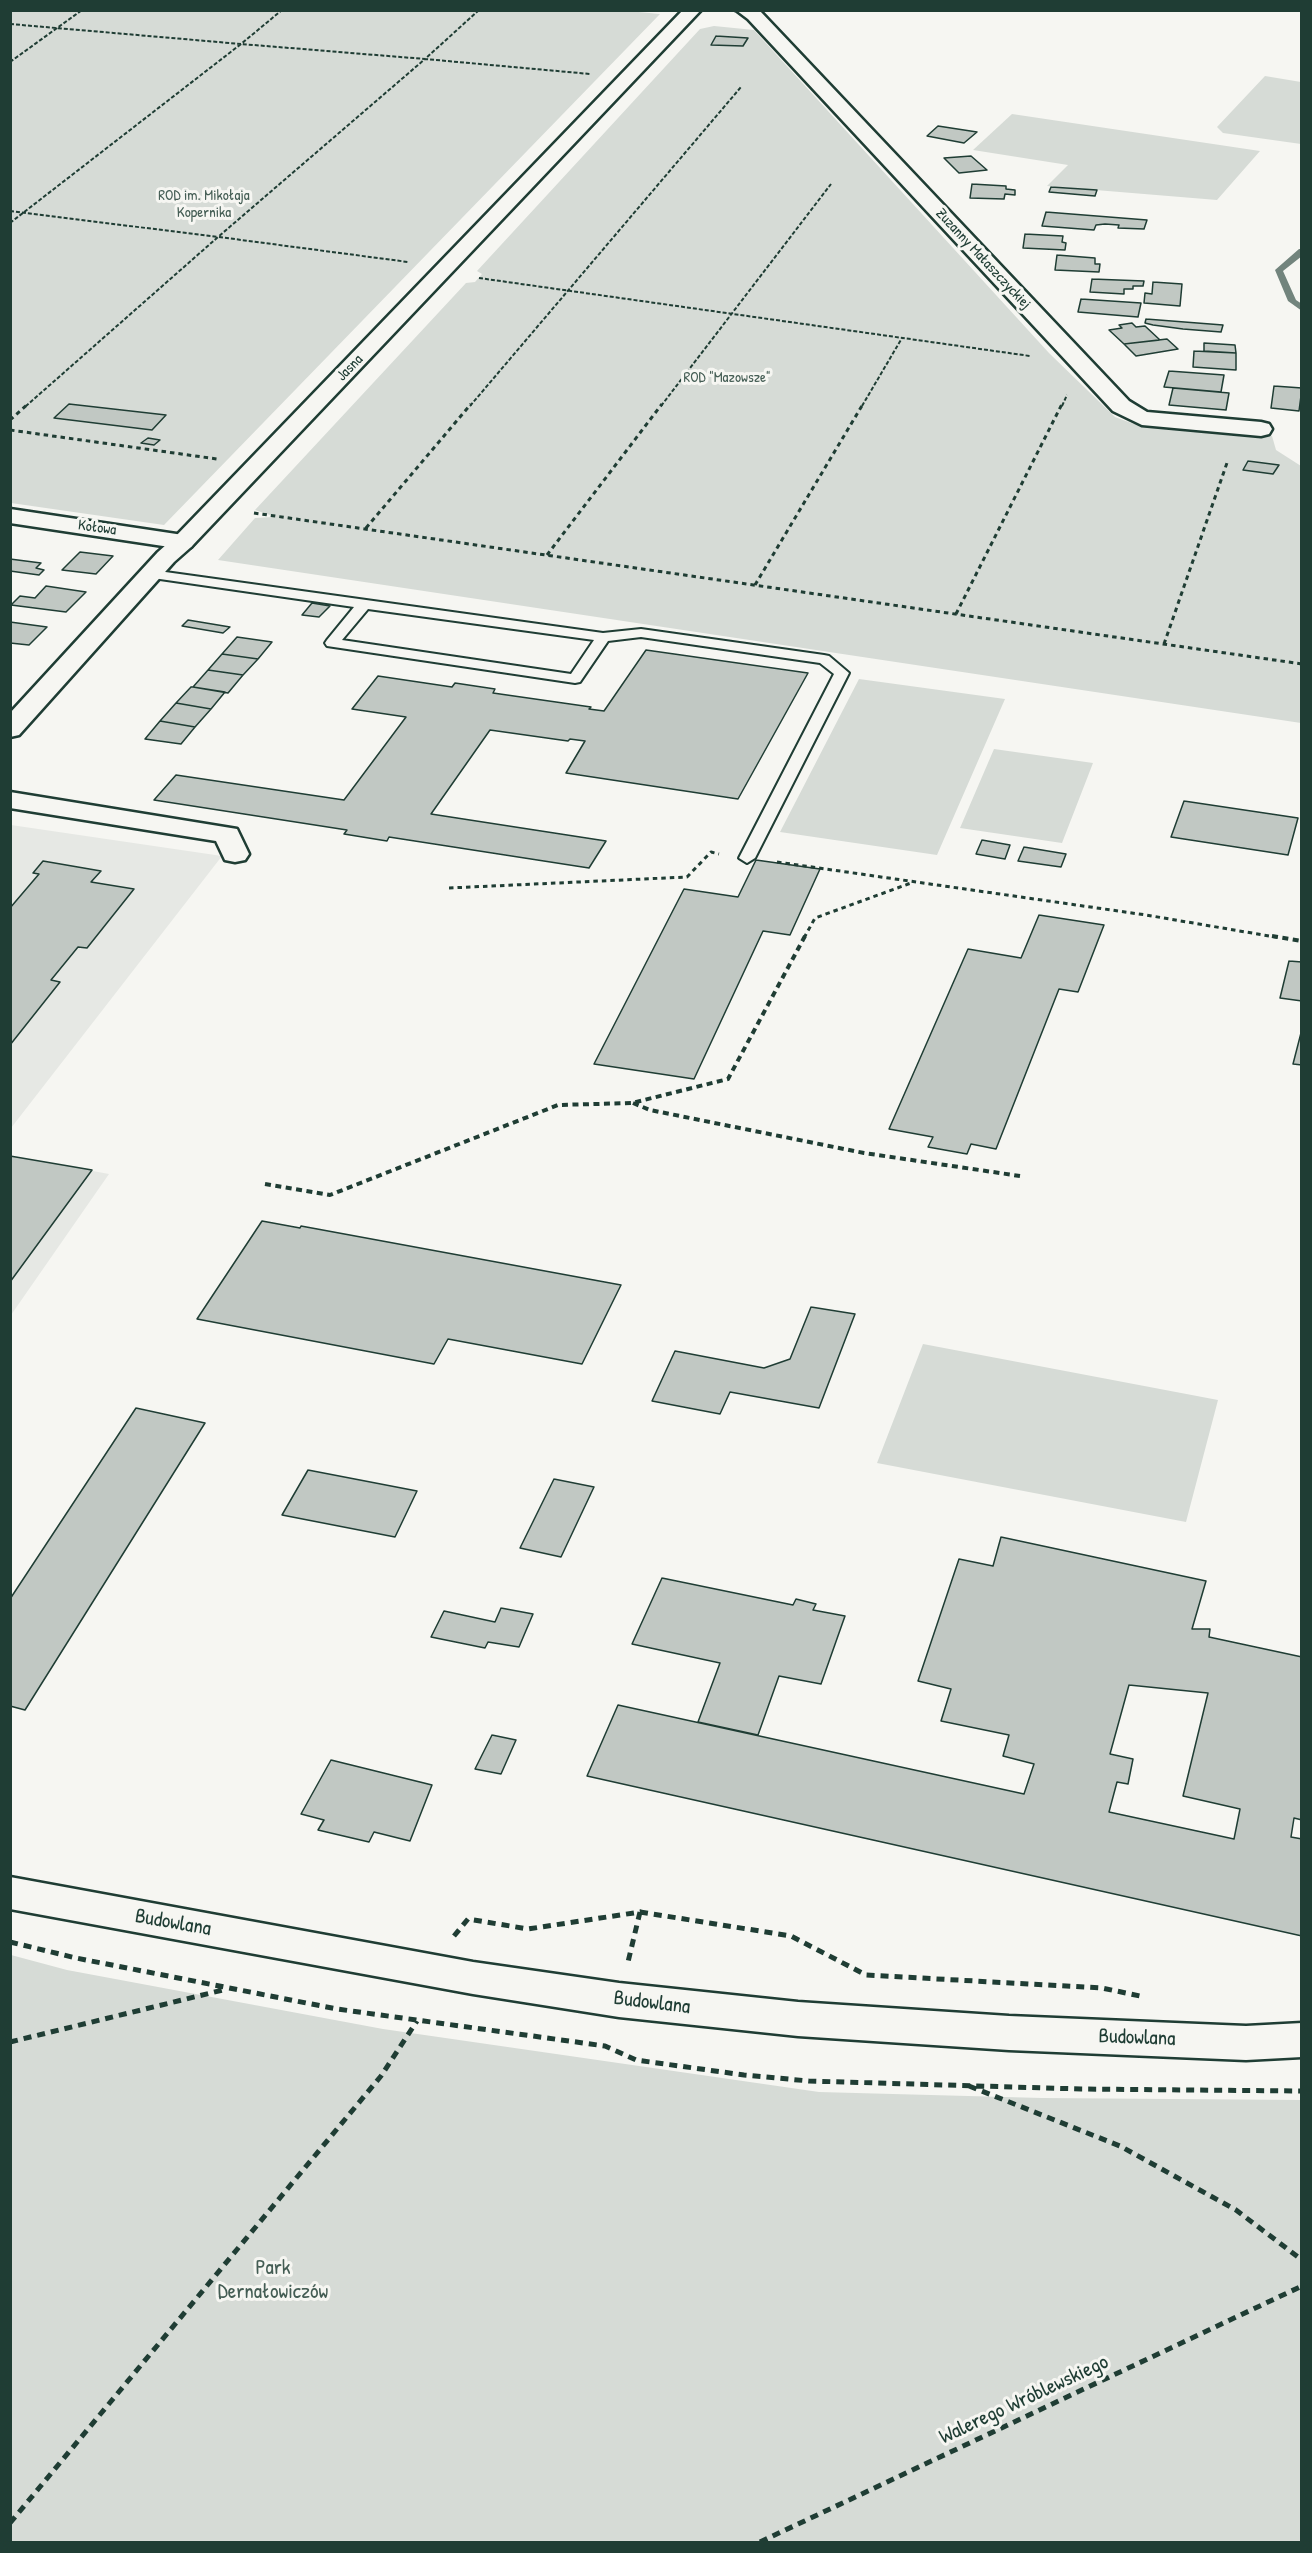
<!DOCTYPE html>
<meta charset="utf-8">
<style>
body{margin:0}
#map{position:relative;width:1312px;height:2553px;overflow:hidden;background:#f6f6f2;font-family:"Patrick Hand",sans-serif}
canvas{display:block}
.frame{position:absolute;inset:0;border:12px solid #1f3d34;pointer-events:none}
</style>
<div id="map">
<canvas width="1312" height="2553"></canvas>
<div class="frame"></div>
</div>
<script>
const context = document.querySelector('canvas').getContext('2d');
context.lineJoin = 'round';
function fillPath(path, color) { context.fillStyle = color; context.fill(path, 'evenodd'); }
const shape = rows => new Path2D(rows.map(r => 'M' + r).join(''));
function stroke(path, color, width, dash) { context.strokeStyle = color; context.lineWidth = width; context.lineCap = dash ? 'butt' : 'round'; context.setLineDash(dash || []); context.stroke(path); }
function label(font, color, halo, rows, align = 'center') {
  context.font = font + ' "Patrick Hand",sans-serif'; context.lineWidth = 6; context.setLineDash([]); context.textBaseline = 'middle'; context.strokeStyle = halo; context.fillStyle = color; for (const [text, x, y, turn = 0] of rows) {
    context.save(); context.translate(x, y); context.rotate((+turn || 0) * Math.PI / 180); context.textAlign = isNaN(turn) ? turn : align; if (halo) context.strokeText(text, 0, 0); context.fillText(text, 0, 0); context.restore();
  }
}
const built = shape([
 [11,825,222,856,11,1128],
 [11,1156,109,1174,11,1315]
]);
const green = shape([
 [617,10,660,14,164,525,11,503,11,11],
 [714,26,754,30,1049,353,1115,417,1134,424,1272,436,1276,450,1301,466,1301,723,218,560,255,518,273,517,273,516,255,510,466,283,475,282,482,274,477,271,700,29],
 [1265,76,1301,82,1301,144,1223,133,1217,127],
 [1012,114,1260,151,1217,200,1047,186,1068,165,973,150],
 [859,679,1005,699,937,855,780,832],
 [994,749,1093,763,1062,843,960,828],
 [923,1344,1218,1400,1186,1522,877,1463],
 [11,1955,67,1970,383,2029,819,2092,1042,2098,1301,2100,1301,2542,11,2542]
]);
const stream = shape([
 [1299,249,1302,249,1302,256,1283,271,1296,300,1302,304,1302,311,1288,301,1275,270,1299,249]
]);
const building = shape([
 [716,36,748,38,743,46,711,45,716,36],
 [938,126,977,132,964,143,927,136,938,126],
 [971,156,987,170,959,173,944,158,971,156],
 [972,184,1006,186,1006,189,1015,190,1015,195,1005,194,1004,199,970,198,972,184],
 [1051,187,1097,190,1095,196,1049,192,1051,187],
 [1046,212,1147,220,1144,229,1118,228,1119,225,1105,224,1096,225,1094,230,1042,226,1046,212],
 [1025,234,1063,236,1062,242,1066,243,1065,250,1023,248,1025,234],
 [1057,255,1095,258,1095,264,1100,264,1099,272,1055,270,1057,255],
 [1092,279,1144,281,1143,286,1133,286,1133,289,1124,289,1124,294,1090,292,1092,279],
 [1153,282,1182,284,1180,306,1144,303,1145,293,1152,294,1153,282],
 [1081,299,1141,303,1138,317,1078,312,1081,299],
 [1146,319,1223,325,1221,332,1183,329,1153,325,1145,323,1146,319],
 [1132,323,1136,327,1145,326,1160,340,1124,344,1109,330,1122,328,1119,325,1132,323],
 [1167,339,1178,349,1136,356,1124,344,1167,339],
 [1204,343,1235,345,1236,353,1204,351,1204,343],
 [1194,351,1236,353,1236,370,1193,367,1194,351],
 [1169,371,1224,375,1221,392,1164,387,1169,371],
 [1274,386,1302,388,1299,411,1271,408,1274,386],
 [1173,388,1229,393,1226,410,1169,405,1173,388],
 [69,404,166,415,152,430,54,418,69,404],
 [148,438,160,440,154,445,141,443,148,438],
 [1248,461,1279,465,1273,474,1243,470,1248,461],
 [80,552,113,556,96,574,62,570,80,552],
 [10,559,41,563,36,568,44,570,39,575,10,571,10,559],
 [46,586,86,592,66,612,11,605,20,596,35,598,46,586],
 [312,603,330,606,319,617,302,615,312,603],
 [188,620,230,627,223,633,182,626,188,620],
 [10,622,47,627,29,645,10,643,10,622],
 [237,637,272,642,258,659,222,654,237,637],
 [646,650,808,673,738,799,566,773,585,741,570,739,568,741,490,730,431,814,606,841,589,868,389,837,387,841,344,834,347,830,154,800,176,775,344,800,406,717,352,709,378,676,452,687,455,683,495,689,493,693,591,707,589,709,604,711,646,650],
 [222,654,258,659,243,675,208,670,222,654],
 [208,670,243,675,228,693,193,687,208,670],
 [191,687,193,687,225,692,211,709,176,703,191,687],
 [176,703,211,709,195,727,160,721,176,703],
 [160,721,195,727,181,744,145,739,160,721],
 [1184,801,1298,818,1288,855,1171,837,1184,801],
 [982,840,1010,845,1005,859,976,854,982,840],
 [1024,847,1066,854,1061,867,1018,861,1024,847],
 [756,860,820,869,790,935,763,931,694,1079,594,1064,684,889,738,897,756,860],
 [43,861,101,871,91,882,134,889,87,948,78,947,51,980,60,982,10,1045,10,908,39,874,33,873,43,861],
 [1039,915,1104,925,1078,992,1059,989,996,1149,971,1144,967,1154,928,1147,933,1137,889,1129,968,949,1021,958,1039,915],
 [1289,961,1302,962,1302,1001,1280,998,1289,961],
 [1302,1029,1302,1065,1293,1064,1302,1029],
 [10,1156,92,1170,10,1282,10,1156],
 [262,1221,300,1228,301,1226,621,1285,582,1364,448,1339,434,1364,197,1319,262,1221],
 [811,1307,855,1314,819,1408,730,1392,720,1414,652,1401,675,1351,764,1368,790,1359,811,1307],
 [136,1408,205,1423,25,1710,10,1706,10,1599,136,1408],
 [308,1470,417,1491,395,1537,282,1515,308,1470],
 [554,1479,594,1487,561,1557,520,1548,554,1479],
 [1001,1537,1206,1581,1192,1629,1210,1629,1209,1637,1302,1657,1302,1820,1294,1818,1291,1837,1302,1839,1302,1936,587,1776,618,1705,1024,1794,1034,1764,1003,1756,1009,1735,941,1721,951,1689,918,1681,959,1559,993,1566,1001,1537],
 [1129,1685,1208,1693,1183,1796,1240,1809,1234,1839,1109,1812,1117,1782,1128,1784,1133,1759,1110,1754,1129,1685],
 [662,1578,793,1605,796,1599,816,1604,813,1610,845,1616,821,1684,779,1676,758,1735,698,1722,720,1663,632,1644,662,1578],
 [501,1608,533,1614,519,1647,488,1642,485,1648,431,1637,444,1611,495,1622,501,1608],
 [492,1735,516,1740,501,1774,475,1769,492,1735],
 [331,1760,432,1785,410,1841,374,1832,369,1842,318,1830,324,1820,301,1814,331,1760]
]);
const pathFar3 = shape([
 [479,10,425,59,590,74],
 [10,24,241,44,282,10],
 [10,62,82,10],
 [10,211,218,237,26,406],
 [10,223,241,44,425,59,218,237],
 [219,237,408,262],
 [479,278,1030,356],
 [470,406,741,87],
 [661,406,831,184],
 [862,406,902,338],
 [1062,406,1067,395]
]);
const pathFar2 = shape([
 [10,420,28,404],
 [10,430,217,459],
 [254,513,1302,664],
 [366,528,471,404],
 [547,555,662,404],
 [755,585,863,404],
 [956,614,1062,404],
 [1164,644,1228,460],
 [777,862,1146,915,1281,938],
 [449,888,687,877,711,852,719,854],
 [804,938,815,918,911,883]
]);
const pathFar1 = shape([
 [1272,936,1302,941],
 [633,1103,650,1110,864,1153,1020,1176],
 [265,1184,330,1195,558,1105,632,1103,728,1079,805,936]
]);
const path = shape([
 [640,1912,791,1936,866,1975,1102,1988,1145,1997],
 [454,1936,468,1919,528,1929,640,1912,628,1962],
 [10,1942,76,1958,337,2009,605,2046,636,2060,744,2075,809,2081,1081,2089,1302,2091],
 [10,2042,227,1989],
 [969,2086,1120,2146,1236,2210,1302,2260],
 [10,2523,381,2076,417,2021],
 [760,2542,1302,2286]
]);
const service = shape([
 [151,570,603,633,641,629,824,655,829,656,849,673,755,858,747,863,739,858,834,674,820,663,641,637,608,641,580,682,575,683,327,646,325,643,327,640,354,607,146,577,144,574,151,570],
 [368,609,594,640,571,674,342,640,368,609]
]);
const minor = shape([
 [736,10,760,11,1129,401,1147,412,1261,422,1269,424,1272,429,1269,434,1261,436,1142,425,1113,411,748,19,736,10],
 [10,509,183,535,191,537,195,542,191,547,183,549,10,523,10,509],
 [10,792,237,829,249,854,245,860,235,862,225,860,216,841,10,808,10,792]
]);
const tertiary = shape([
 [683,10,701,10,191,547,174,562,19,735,10,737,10,713,158,552,175,537,683,10],
 [10,1877,473,1962,619,1983,798,2002,1009,2016,1246,2026,1302,2023,1302,2057,1246,2060,1009,2050,798,2036,619,2017,473,1994,10,1909,10,1877]
]);
const farParknames = [
 ["ROD im. Mikołaja",204,196],
 ["Kopernika",204,213],
 ["ROD \"Mazowsze\"",727,378]
];
const farStreetnames = [
 ["Zuzanny Małaszczyckiej",983,259,47],
 ["Jasna",350,368,-46],
 ["Kołowa",97,528,8]
];
const nearStreetnames = [
 ["Budowlana",173,1923,10],
 ["Budowlana",652,2003,7],
 ["Budowlana",1137,2038,2],
 ["Walerego Wróblewskiego",1024,2400,-25]
];
const nearParknames = [
 ["Park",273,2268],
 ["Dernałowiczów",273,2292]
];
fillPath(built, '#e6e8e4');
fillPath(green, '#d6dbd6');
fillPath(stream, '#72847d');
fillPath(building, '#c1c8c3');
stroke(building, '#1f3d34', 1.5);
stroke(service, '#1f3d34', 4);
stroke(minor, '#1f3d34', 5);
stroke(tertiary, '#1f3d34', 5);
stroke(pathFar3, '#1f3d34', 2, [4, 2]);
stroke(pathFar2, '#1f3d34', 3, [4.5, 4]);
stroke(pathFar1, '#1f3d34', 4, [6, 4.5]);
stroke(path, '#1f3d34', 5, [8, 6]);
fillPath(service, '#f6f6f2');
fillPath(minor, '#f6f6f2');
fillPath(tertiary, '#f6f6f2');
label('15px', '#445d54', '#f6f6f2', farParknames);
label('15px', '#1f3d34', '#f6f6f2', farStreetnames);
label('21px', '#1f3d34', '#f6f6f2', nearStreetnames);
label('21px', '#445d54', '#f6f6f2', nearParknames);
</script>
